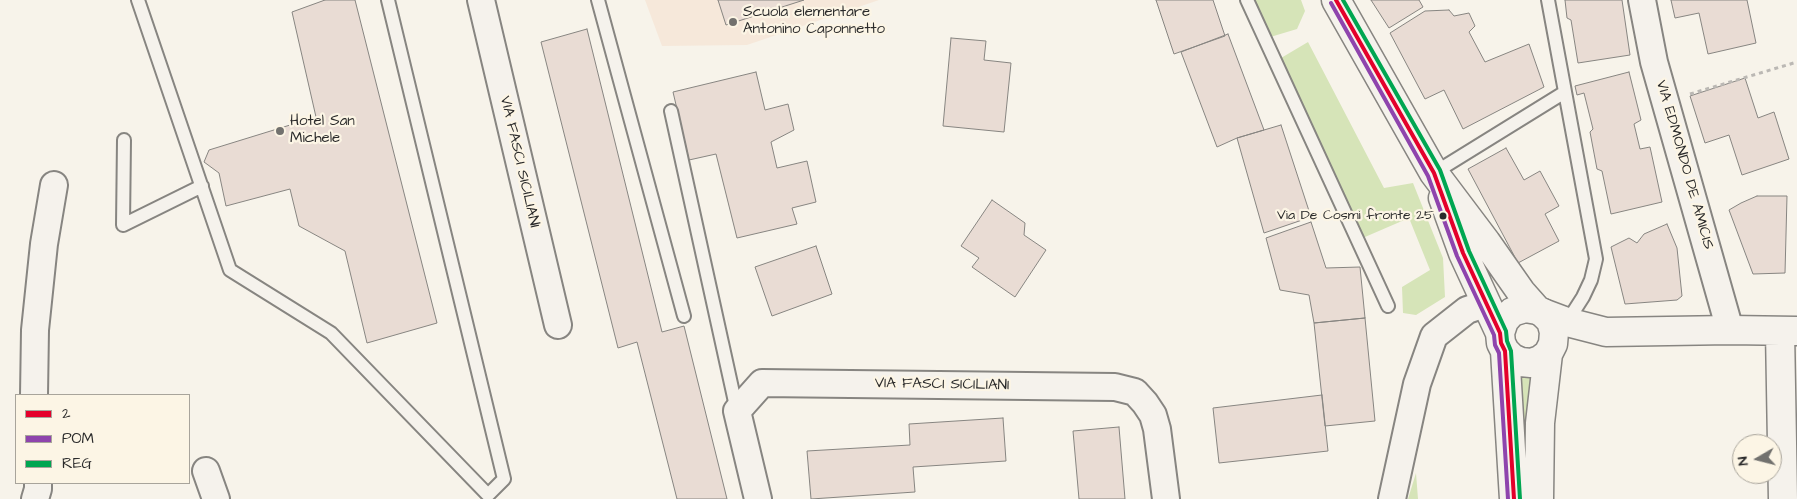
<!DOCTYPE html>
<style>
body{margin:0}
#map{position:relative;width:1797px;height:499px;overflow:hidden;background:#f7f3ea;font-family:"Architects Daughter",sans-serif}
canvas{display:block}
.legend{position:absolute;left:15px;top:394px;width:175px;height:90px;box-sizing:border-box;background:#fcf5e5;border:1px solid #a8a49b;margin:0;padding:6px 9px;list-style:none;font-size:15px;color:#2b2b2b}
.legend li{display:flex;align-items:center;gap:10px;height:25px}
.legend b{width:25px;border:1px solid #a8a49b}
.north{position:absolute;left:1732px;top:434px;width:50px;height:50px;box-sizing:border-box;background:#fcf5e5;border:1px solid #a8a49b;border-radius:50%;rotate:262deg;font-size:14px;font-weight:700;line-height:20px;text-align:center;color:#2b2b2b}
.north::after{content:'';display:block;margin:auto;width:18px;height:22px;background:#72716e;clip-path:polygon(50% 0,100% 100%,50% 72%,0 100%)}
</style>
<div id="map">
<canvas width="1797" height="499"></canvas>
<ul class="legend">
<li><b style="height:6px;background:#e4002b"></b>2</li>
<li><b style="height:6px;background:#8e44ad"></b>POM</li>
<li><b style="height:6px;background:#00a651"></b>REG</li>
</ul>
<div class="north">N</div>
</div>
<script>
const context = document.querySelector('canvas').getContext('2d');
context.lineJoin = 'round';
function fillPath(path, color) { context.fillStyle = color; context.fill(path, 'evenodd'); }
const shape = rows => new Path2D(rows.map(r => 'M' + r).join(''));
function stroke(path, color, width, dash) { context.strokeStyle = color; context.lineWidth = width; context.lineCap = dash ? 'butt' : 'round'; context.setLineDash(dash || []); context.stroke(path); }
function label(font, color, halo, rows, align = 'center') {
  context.font = font + ' "Architects Daughter",sans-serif'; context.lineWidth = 4.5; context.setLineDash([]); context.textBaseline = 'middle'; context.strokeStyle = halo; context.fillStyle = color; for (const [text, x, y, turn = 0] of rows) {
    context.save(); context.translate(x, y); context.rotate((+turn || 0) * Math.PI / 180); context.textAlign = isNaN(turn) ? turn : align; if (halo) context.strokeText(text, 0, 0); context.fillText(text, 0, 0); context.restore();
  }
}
const built = shape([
 [645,0,879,0,747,45,662,46]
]);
const green = shape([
 [1249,0,1301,0,1305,11,1297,29,1267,38],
 [1308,42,1384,188,1413,183,1443,258,1445,297,1416,315,1403,313,1402,287,1430,270,1409,218,1358,240,1276,61],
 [1530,371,1529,499,1522,499,1517,372],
 [1416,473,1418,499,1408,499]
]);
const building = shape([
 [325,0,355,0,437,323,367,343,345,251,299,226,290,189,226,206,219,173,204,162,209,150,316,117,292,12,325,0],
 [718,0,804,0,726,25,718,0],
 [1156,0,1213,0,1225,36,1174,54,1156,0],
 [1371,0,1419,0,1423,7,1389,28,1371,0],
 [1565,0,1622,0,1630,55,1578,63,1571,20,1567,18,1565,0],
 [1671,0,1747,0,1756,43,1708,54,1699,13,1675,18,1671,0],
 [1449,10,1454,16,1469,13,1475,26,1469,32,1485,62,1529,44,1544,87,1463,129,1444,90,1425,99,1390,33,1425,11,1449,10],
 [587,29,662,332,684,326,727,499,677,499,637,342,618,348,541,42,587,29],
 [1228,34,1264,130,1237,138,1217,147,1181,52,1228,34],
 [951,38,986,41,984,60,1011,63,1004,132,943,126,951,38],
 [756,72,765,110,788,104,794,130,771,142,777,168,807,161,816,202,792,208,797,224,737,238,716,154,689,160,673,92,756,72],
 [1629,72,1641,120,1634,124,1640,149,1650,147,1662,202,1611,214,1602,171,1597,169,1590,132,1593,129,1584,93,1577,95,1575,86,1629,72],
 [1745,78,1758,118,1774,112,1789,159,1742,175,1729,135,1705,143,1690,96,1745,78],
 [1281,125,1311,217,1264,233,1237,138,1281,125],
 [1506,148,1524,180,1540,171,1559,206,1545,214,1559,241,1518,263,1468,169,1506,148],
 [1757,196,1787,196,1785,273,1753,274,1729,210,1741,203,1757,196],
 [992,200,1025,223,1024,235,1046,250,1015,297,972,267,979,258,961,246,992,200],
 [1311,222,1326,268,1360,267,1365,318,1314,323,1309,295,1280,290,1266,238,1311,222],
 [1667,224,1677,248,1682,296,1677,300,1625,304,1611,247,1629,238,1637,243,1644,234,1667,224],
 [816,246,832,294,772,316,755,267,816,246],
 [1365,318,1375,421,1325,426,1314,323,1365,318],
 [1322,395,1328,451,1219,463,1213,408,1322,395],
 [1003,418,1006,461,913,467,915,492,811,499,807,451,910,445,909,424,1003,418],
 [1119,427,1125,499,1079,499,1073,431,1119,427]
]);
const path = shape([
 [1690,94,1797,62]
]);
const service = shape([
 [138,0,230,270,331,333,488,495,504,479,388,0],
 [598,0,684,316],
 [1247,0,1388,306],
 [1548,0,1596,259,1591,280,1583,297,1567,322],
 [671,111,737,411],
 [124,140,123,225,202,186],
 [1434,173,1565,92]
]);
const minor = shape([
 [481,0,558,325],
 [1642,0,1654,62,1730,330],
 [34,395,35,330,44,244,54,185],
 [206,471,216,499],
 [35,499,38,489,38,483],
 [758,499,737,411,762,383,1115,387,1135,392,1145,403,1153,415,1157,429,1166,499],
 [1392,499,1417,384,1434,336,1467,310,1485,304]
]);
const tertiary = shape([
 [1543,313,1567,322,1606,332,1730,330,1797,331],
 [1780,331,1783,499]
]);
const primary = shape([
 [1336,0,1434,173,1486,242,1521,292,1537,310],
 [1443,198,1463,253,1500,333,1501,343,1505,351,1512,358,1521,362,1531,363,1540,360,1548,354,1553,344,1554,332,1551,321,1543,313,1537,310,1525,308,1512,312,1504,321,1500,333],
 [1505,351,1514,499],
 [1539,499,1540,423,1548,354]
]);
const bus1 = shape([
 [1336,0,1434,173,1463,253,1500,333,1501,343,1505,351,1514,499]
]);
const bus2 = shape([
 [1331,3,1428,176,1457,256,1494,335,1495,345,1499,353,1508,499]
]);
const bus3 = shape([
 [1343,0,1440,170,1469,251,1506,331,1507,341,1511,351,1520,499]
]);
const markers = [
 [733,22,5,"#72716e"],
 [280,131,5,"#72716e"],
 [1443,216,4.5,"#2b2b2b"]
];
const busNames = [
 ["Via De Cosmi fronte 25",1434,216]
];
const poiNames = [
 ["Scuola elementare",743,13],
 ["Antonino Caponnetto",743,30],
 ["Hotel San",290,122],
 ["Michele",290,139]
];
const streetNames = [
 ["VIA FASCI SICILIANI",519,162,77],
 ["VIA EDMONDO DE AMICIS",1684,165,74],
 ["VIA FASCI SICILIANI",942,385,1]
];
fillPath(built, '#f6e8da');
fillPath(green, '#d6e4b8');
fillPath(building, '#e9dcd4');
stroke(building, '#878581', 1);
stroke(service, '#878581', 16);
stroke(minor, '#878581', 30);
stroke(tertiary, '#878581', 31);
stroke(primary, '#878581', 31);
stroke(path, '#bbb8b4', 3, [4, 4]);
stroke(service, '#f5f2ec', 12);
stroke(minor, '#f5f2ec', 26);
stroke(tertiary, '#f5f2ec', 28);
stroke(primary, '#f5f2ec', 28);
stroke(bus1, '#e4002b', 4);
stroke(bus2, '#8e44ad', 4);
stroke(bus3, '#00a651', 4);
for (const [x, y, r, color] of markers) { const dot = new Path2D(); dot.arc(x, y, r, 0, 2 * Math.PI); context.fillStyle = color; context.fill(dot); stroke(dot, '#fcf5e5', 2); }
label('14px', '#2b2b2b', '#fcf5e5', busNames, 'right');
label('15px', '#2b2b2b', '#fcf5e5', poiNames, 'left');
label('15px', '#2b2b2b', '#fcf5e5', streetNames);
</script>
